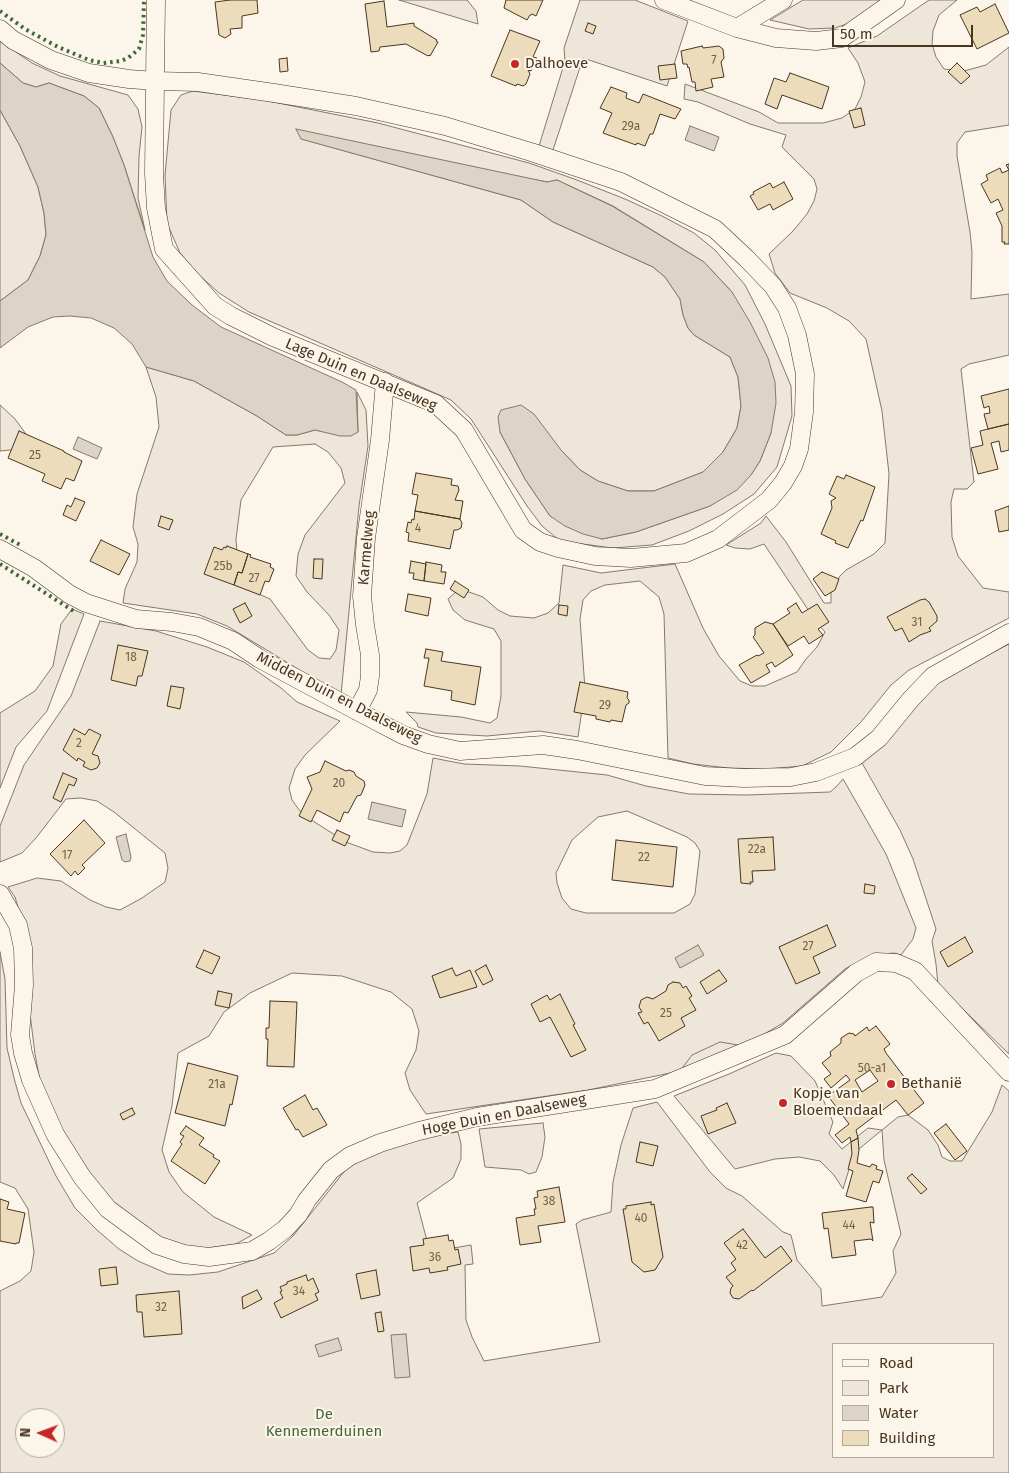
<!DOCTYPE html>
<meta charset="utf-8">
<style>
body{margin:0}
#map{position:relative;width:1009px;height:1473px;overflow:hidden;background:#fbf6e9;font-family:"Fira Sans",sans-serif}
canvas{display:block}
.legend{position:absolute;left:832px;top:1343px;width:162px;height:115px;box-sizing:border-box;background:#fbf6e9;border:1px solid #b4a999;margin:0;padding:6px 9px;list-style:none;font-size:15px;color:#4a3520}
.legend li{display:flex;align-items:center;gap:10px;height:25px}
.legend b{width:25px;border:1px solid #b4a999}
.north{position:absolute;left:15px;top:1408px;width:50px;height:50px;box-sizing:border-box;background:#fbf6e9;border:1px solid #b4a999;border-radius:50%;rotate:272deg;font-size:14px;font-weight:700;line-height:20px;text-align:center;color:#4a3520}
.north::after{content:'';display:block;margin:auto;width:18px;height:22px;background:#c62828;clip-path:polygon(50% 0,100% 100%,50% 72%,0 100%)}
.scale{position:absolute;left:832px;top:25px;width:141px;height:22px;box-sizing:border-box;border:2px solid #4a3520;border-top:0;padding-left:6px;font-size:15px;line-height:18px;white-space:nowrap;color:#4a3520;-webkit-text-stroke:4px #fbf6e9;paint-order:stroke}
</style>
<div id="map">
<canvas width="1009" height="1473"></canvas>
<ul class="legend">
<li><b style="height:6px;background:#fbf6e9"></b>Road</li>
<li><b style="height:14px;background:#ede6d9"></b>Park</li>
<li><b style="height:14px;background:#dcd4c6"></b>Water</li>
<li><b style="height:14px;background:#ecdcbc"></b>Building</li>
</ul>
<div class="north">N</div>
<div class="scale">50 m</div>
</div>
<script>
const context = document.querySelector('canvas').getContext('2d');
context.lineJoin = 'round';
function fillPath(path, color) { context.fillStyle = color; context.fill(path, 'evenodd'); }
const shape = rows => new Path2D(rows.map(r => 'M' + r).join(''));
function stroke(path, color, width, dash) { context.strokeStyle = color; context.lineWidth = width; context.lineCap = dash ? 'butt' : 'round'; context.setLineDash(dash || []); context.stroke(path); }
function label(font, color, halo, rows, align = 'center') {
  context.font = font + ' "Fira Sans",sans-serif'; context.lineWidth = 4; context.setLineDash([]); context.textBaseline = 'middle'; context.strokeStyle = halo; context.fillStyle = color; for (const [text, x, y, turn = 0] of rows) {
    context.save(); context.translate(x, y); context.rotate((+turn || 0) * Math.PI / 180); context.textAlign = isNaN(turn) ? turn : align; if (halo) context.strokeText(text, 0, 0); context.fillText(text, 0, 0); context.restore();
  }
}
const green = shape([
 [399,0,467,0,476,11,478,24,399,0],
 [580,0,635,0,688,21,667,86,583,58,553,150,539,146,565,61,564,48,580,0],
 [803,0,886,0,858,20,835,28,809,29,770,20,803,0],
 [929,0,957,0,939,15,933,31,932,44,936,57,944,69,964,71,986,65,1009,47,1009,125,965,132,957,143,957,156,970,232,972,252,971,299,1009,294,1009,355,969,364,961,369,974,482,967,489,954,489,951,502,952,537,958,556,983,588,1009,592,1009,618,909,670,891,685,861,722,831,752,802,766,766,769,728,768,693,764,668,758,664,614,659,597,640,581,605,585,591,591,583,600,580,619,585,689,578,737,539,731,487,736,436,733,418,727,417,723,406,712,461,717,490,723,497,718,501,696,501,641,494,629,465,620,453,610,448,599,457,591,469,592,483,597,498,610,510,616,534,618,548,613,559,603,563,565,601,573,675,564,703,628,719,656,740,681,752,686,765,686,797,672,806,659,817,647,825,632,817,623,764,544,750,549,735,548,726,545,761,523,766,516,786,542,824,603,831,603,831,592,840,576,846,570,874,554,885,543,889,474,882,411,866,339,849,321,827,308,790,293,775,273,769,254,793,231,807,214,814,201,817,189,814,179,782,147,786,135,750,124,698,102,684,99,685,84,759,112,778,123,823,123,842,118,855,109,861,97,865,82,858,63,848,48,877,36,929,0],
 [0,41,32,63,60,76,128,95,138,109,142,127,139,156,138,198,145,230,124,165,113,137,99,108,84,96,49,83,36,87,23,83,0,63,0,41],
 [193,91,263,100,378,123,529,163,577,180,625,199,662,216,694,233,715,250,745,285,765,324,791,386,792,416,777,467,754,494,723,514,689,531,652,545,613,548,560,541,542,526,527,506,471,419,451,400,249,312,219,293,199,275,180,253,167,223,165,175,171,110,181,95,193,91],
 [302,139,548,182,557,180,613,206,704,262,732,292,771,433,760,461,751,475,710,506,636,532,602,539,550,516,525,479,500,432,561,450,580,470,598,481,628,491,654,491,703,472,723,452,737,428,741,406,738,377,730,357,694,335,688,328,683,315,680,299,665,277,653,267,553,222,521,200,302,139],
 [0,110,20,146,38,187,44,213,46,235,40,256,28,280,0,301,0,110],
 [146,367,194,381,257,416,286,435,297,435,315,430,326,432,358,432,357,392,366,410,368,446,359,506,341,695,227,626,197,614,123,603,125,589,137,562,138,544,133,527,137,494,159,427,156,397,146,367],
 [315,444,328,452,341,468,345,483,305,535,298,554,296,576,307,592,329,615,339,630,336,650,330,659,319,658,308,650,270,599,225,579,237,553,236,539,241,500,273,447,315,444],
 [0,405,15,419,26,434,21,449,0,451,0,405],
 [72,609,84,614,47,711,16,747,0,788,0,713,35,691,53,666,61,624,72,609],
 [100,621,156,631,207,647,244,662,281,688,297,702,340,721,305,755,295,769,289,788,292,800,300,811,313,821,346,842,373,852,390,853,400,851,407,845,427,794,433,758,464,764,520,766,607,775,646,786,689,794,747,795,830,792,836,787,843,779,886,854,916,928,913,939,901,955,894,953,871,955,845,969,783,1023,744,1046,680,1071,588,1090,426,1114,410,1090,405,1073,416,1050,419,1031,412,1009,391,992,342,976,292,973,250,993,224,1012,209,1036,178,1053,172,1106,162,1150,169,1172,183,1192,214,1217,252,1235,236,1244,207,1248,174,1249,159,1243,86,1181,42,1092,35,1054,29,1006,24,927,15,897,8,887,37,878,61,881,90,900,106,907,120,910,142,898,165,882,168,868,165,853,114,812,97,801,81,798,66,799,36,838,22,853,0,862,0,826,24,765,71,696,100,621],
 [627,811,687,837,695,843,700,851,695,894,690,904,674,913,586,913,571,909,562,898,557,883,556,873,572,840,598,817,627,811],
 [1009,644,1009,1054,938,985,936,964,932,941,936,929,913,859,900,830,862,763,940,678,1009,644],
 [0,952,5,979,7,1048,14,1078,21,1103,56,1176,75,1208,97,1230,119,1249,138,1261,168,1274,189,1275,218,1272,274,1253,293,1236,347,1168,379,1150,441,1134,458,1132,461,1144,461,1159,453,1178,417,1203,430,1252,471,1245,473,1264,465,1265,466,1320,472,1337,484,1361,600,1342,576,1224,582,1220,611,1212,613,1182,621,1145,633,1108,657,1102,710,1172,726,1188,742,1196,783,1232,791,1235,797,1260,821,1289,822,1306,882,1297,896,1273,893,1251,901,1234,884,1160,882,1130,854,1153,843,1189,834,1175,820,1161,799,1157,775,1159,735,1169,674,1096,729,1074,776,1053,791,1056,815,1081,833,1122,829,1134,842,1149,868,1128,882,1130,898,1117,908,1115,928,1130,938,1145,942,1157,950,1161,962,1161,992,1112,1002,1085,1009,1091,1009,1473,0,1473,0,1291,20,1281,31,1271,34,1252,28,1209,15,1188,0,1182,0,952],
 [833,1344,993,1344,993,1457,833,1457,833,1344],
 [25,1418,55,1418,55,1448,25,1448,25,1418],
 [543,1123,545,1137,542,1157,536,1172,529,1174,521,1170,485,1167,479,1129,543,1123]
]);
const parking = shape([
 [720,1042,744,1046,680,1071,692,1055,720,1042]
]);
const water = shape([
 [0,63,23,83,36,87,49,83,84,96,99,108,113,137,124,165,153,257,167,281,192,305,221,327,342,382,356,390,358,432,351,436,340,436,315,430,297,435,286,435,257,416,194,381,146,367,132,344,114,328,91,318,70,316,53,317,28,327,0,348,0,301,28,280,40,256,46,235,44,213,38,187,20,146,0,110,0,63],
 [690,126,719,137,714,151,685,140,690,126],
 [296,129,547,182,557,180,612,206,704,262,732,292,750,322,768,358,775,382,776,403,771,433,760,461,751,475,737,490,710,506,636,532,602,539,583,534,565,526,550,516,525,479,500,432,498,417,501,410,521,405,534,414,561,450,580,470,598,481,628,491,654,491,703,472,723,452,737,428,741,406,738,377,730,357,694,335,688,328,683,315,680,299,665,277,653,267,553,222,521,200,301,139,296,129],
 [78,437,102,448,97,459,73,449,78,437],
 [372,802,406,810,402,827,368,819,372,802],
 [126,834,131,857,130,861,125,862,122,860,116,837,126,834],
 [698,945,704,955,680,968,675,958,698,945],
 [406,1334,410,1377,395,1378,391,1335,406,1334],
 [338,1338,342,1350,319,1357,315,1345,338,1338]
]);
const building = shape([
 [230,0,257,0,258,13,242,16,242,28,230,29,231,34,225,38,219,35,215,2,230,0],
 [506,0,543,0,536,16,532,14,531,15,530,15,527,20,504,8,506,0],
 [384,1,387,27,414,23,414,26,437,40,436,41,438,42,430,56,429,55,428,56,406,44,380,47,379,51,371,52,365,4,384,1],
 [995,4,1009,33,977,49,960,15,977,7,980,12,995,4],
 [588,23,596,26,593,34,585,31,588,23],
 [510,30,540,41,533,57,537,58,531,71,528,70,530,74,526,84,523,86,517,84,516,86,491,76,510,30],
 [702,46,703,48,719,46,723,49,724,58,721,62,724,77,711,79,713,87,696,91,695,82,692,82,689,67,688,68,687,64,683,64,681,51,702,46],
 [287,58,288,71,280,72,279,59,287,58],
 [957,63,970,76,961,84,948,72,957,63],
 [675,64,677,78,660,80,658,66,675,64],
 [790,73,829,87,822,109,782,95,777,109,765,104,774,78,786,82,790,73],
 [611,87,627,93,626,98,639,103,643,94,681,109,675,119,660,114,653,134,650,134,645,146,637,143,636,145,603,133,612,113,600,108,611,87],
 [861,108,865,125,854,128,849,111,861,108],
 [1009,164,1009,244,1004,244,1005,242,1002,242,1002,226,996,213,1003,210,998,199,991,203,981,184,988,180,986,175,1000,168,1002,173,1009,170,1006,165,1009,164],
 [784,182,793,199,773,210,770,204,758,210,750,196,754,194,753,192,770,183,773,188,784,182],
 [1009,389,1009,424,988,429,984,414,990,413,989,406,984,408,981,396,1009,389],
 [1009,424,1009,450,1001,452,999,441,991,443,998,469,978,474,971,448,983,445,980,431,1009,424],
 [19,431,64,451,64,452,82,461,74,481,66,478,61,489,42,481,45,474,8,458,19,431],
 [416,473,452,479,451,485,458,486,459,490,455,500,463,501,460,519,415,511,418,495,412,494,416,473],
 [846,475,875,487,863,521,861,520,848,548,835,543,836,541,821,534,832,508,831,501,836,498,829,494,837,476,844,479,846,475],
 [75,498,85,502,76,521,63,515,67,505,71,507,75,498],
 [1009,506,1009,530,999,532,995,511,1009,506],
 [415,511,460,519,462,523,461,528,457,530,454,530,450,549,408,541,409,533,406,532,408,522,411,523,412,519,414,520,415,511],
 [161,516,173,520,169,530,158,526,161,516],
 [101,540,130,554,119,575,90,561,101,540],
 [227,546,248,554,242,573,238,572,234,585,204,574,214,547,222,550,224,547,226,548,227,546],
 [248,554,251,555,250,557,271,564,270,567,274,569,269,582,265,581,260,595,234,585,238,572,242,573,248,554],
 [314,559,323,559,322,579,313,578,314,559],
 [411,561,426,564,424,581,413,579,414,573,409,573,411,561],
 [426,562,442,565,441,572,446,572,444,584,424,581,426,562],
 [822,572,839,579,835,590,825,596,813,579,822,572],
 [455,581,469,590,464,598,450,589,455,581],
 [408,594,431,598,428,616,405,611,408,594],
 [925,599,929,602,937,616,937,621,929,628,931,631,920,635,909,642,902,628,895,631,887,617,920,600,925,599],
 [245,603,252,616,240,623,233,609,245,603],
 [796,603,802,613,817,604,829,622,818,629,823,635,809,644,804,636,788,646,773,624,790,613,787,609,796,603],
 [559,605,568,606,567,616,558,614,559,605],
 [765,622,773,624,793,655,775,667,772,662,766,665,770,672,751,683,739,665,757,655,758,656,764,653,753,637,755,635,755,628,765,622],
 [118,645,148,651,142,676,138,676,136,686,111,680,118,645],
 [426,649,443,652,441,661,481,667,475,705,451,700,452,691,424,686,429,658,424,658,426,649],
 [580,682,628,692,627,698,629,700,629,703,626,705,622,722,611,720,610,722,596,719,596,716,574,712,580,682],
 [171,686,184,688,180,709,167,706,171,686],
 [74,729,85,735,89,729,101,735,92,754,98,756,100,763,97,768,91,770,83,766,85,762,78,758,77,761,63,750,74,729],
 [325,761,346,771,349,770,354,772,356,776,364,781,365,785,361,795,357,796,348,813,344,812,340,822,317,810,311,822,299,816,312,789,307,777,320,772,325,761],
 [63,773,77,779,74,786,69,784,61,802,53,798,63,773],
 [84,820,105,843,82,865,85,868,78,875,75,871,71,876,50,854,84,820],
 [337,830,350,836,345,846,332,840,337,830],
 [773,837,775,870,752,871,753,882,750,882,751,884,741,883,738,839,773,837],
 [616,840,677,847,673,887,612,880,616,840],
 [865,884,875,886,874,894,864,893,865,884],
 [827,925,836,946,813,957,820,973,796,984,779,947,827,925],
 [965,937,973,952,948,967,940,952,965,937],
 [204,950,220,957,212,974,196,967,204,950],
 [486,965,493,980,483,985,475,971,486,965],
 [452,968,456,976,470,970,477,987,440,998,432,976,452,968],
 [719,970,727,981,707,994,700,982,719,970],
 [673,982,680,983,683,988,686,986,692,996,689,998,696,1010,681,1018,685,1026,659,1041,648,1022,644,1024,638,1013,642,1012,639,1007,641,1000,647,997,653,999,666,991,668,985,673,982],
 [218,991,232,994,229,1008,215,1005,218,991],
 [560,994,575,1024,573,1025,586,1050,571,1057,550,1017,540,1022,531,1004,547,995,550,1000,560,994],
 [270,1001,297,1002,294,1067,267,1066,268,1039,266,1039,266,1028,269,1028,270,1001],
 [876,1026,890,1044,884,1049,886,1053,924,1103,908,1115,896,1100,856,1130,858,1138,851,1142,850,1137,842,1143,835,1135,849,1124,828,1096,850,1080,846,1075,831,1088,824,1079,831,1074,822,1063,831,1056,830,1052,841,1043,841,1038,849,1033,854,1034,855,1036,867,1027,869,1031,876,1026],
 [870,1070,878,1081,862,1092,855,1080,870,1070],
 [188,1063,238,1076,232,1105,230,1104,225,1126,175,1113,188,1063],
 [305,1095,313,1110,317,1108,327,1125,303,1137,298,1129,296,1130,283,1108,305,1095],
 [727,1103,736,1123,708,1134,701,1116,717,1110,716,1108,727,1103],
 [132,1108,135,1114,123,1120,120,1114,132,1108],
 [946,1124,967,1151,955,1160,934,1133,946,1124],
 [186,1126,204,1138,199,1145,214,1155,213,1157,220,1161,205,1184,171,1161,182,1144,180,1142,184,1136,180,1134,186,1126],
 [858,1138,859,1150,857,1163,870,1167,872,1164,877,1166,876,1169,883,1171,879,1183,873,1181,866,1202,846,1196,853,1171,848,1169,852,1154,851,1142,858,1138],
 [640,1142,658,1146,653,1166,636,1162,640,1142],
 [912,1174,927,1189,921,1194,907,1178,912,1174],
 [559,1187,565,1222,538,1226,541,1242,520,1245,516,1218,535,1215,534,1209,536,1209,534,1198,538,1197,537,1191,559,1187],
 [0,1199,9,1202,7,1209,25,1213,19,1243,16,1243,16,1244,0,1241,0,1199],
 [651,1202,651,1205,654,1204,663,1257,655,1270,644,1272,632,1262,623,1209,626,1209,626,1206,651,1202],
 [871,1207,873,1207,874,1223,870,1222,873,1241,871,1239,854,1241,856,1255,832,1258,828,1228,824,1229,822,1213,871,1207],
 [743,1229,765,1258,781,1246,792,1261,753,1291,752,1290,739,1299,733,1298,730,1293,731,1288,733,1286,726,1277,736,1270,731,1263,736,1259,724,1243,743,1229],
 [448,1235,449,1241,453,1240,455,1250,458,1249,461,1264,447,1267,448,1270,430,1273,429,1268,413,1271,410,1247,424,1245,423,1239,448,1235],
 [116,1267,118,1284,101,1286,99,1269,116,1267],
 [376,1270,380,1295,361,1299,356,1274,376,1270],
 [306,1275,308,1281,313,1278,319,1292,315,1294,318,1300,281,1318,274,1303,283,1298,280,1292,282,1291,280,1287,287,1284,287,1282,306,1275],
 [257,1290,262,1299,243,1309,242,1297,257,1290],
 [179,1291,182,1334,144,1337,142,1312,137,1312,136,1295,179,1291],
 [381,1312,384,1331,378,1332,375,1313,381,1312]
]);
const minor = shape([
 [664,0,737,28,776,38,816,41,842,38,896,0],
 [737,28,783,0],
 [0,29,13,40,51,60,89,73,129,79,155,81,198,82,274,93,356,106,445,126,531,152,621,182,715,229,746,258,773,286,787,308,797,335,805,374,804,412,799,449,793,466,783,483,769,500,718,539,686,553,631,558,595,556,558,548,540,542,523,530,464,430,436,404,273,337,231,316,215,306,164,249,156,208,154,174,155,81,156,0],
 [0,549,34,568,69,594,86,603,136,619,172,622,199,627,233,641,260,659,357,711,403,735,428,744,460,751,543,745,577,750,705,776,744,778,791,777,816,772,855,757,879,738,911,699,933,676,1009,633],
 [357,711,368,690,370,676,370,655,365,625,362,596,366,538,380,440,385,382],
 [0,894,18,925,23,948,24,985,20,1035,23,1053,31,1080,55,1134,82,1177,108,1209,157,1245,184,1254,209,1257,252,1251,269,1241,285,1229,298,1215,307,1200,331,1170,350,1156,380,1143,419,1131,477,1117,655,1089,785,1035,856,973,876,962,896,963,915,971,1009,1072]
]);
const hedge = shape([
 [0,11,25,29,58,47,89,60,103,63,121,61,128,58,139,49,143,35,144,0],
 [0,534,22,546],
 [0,564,75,612]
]);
const markers = [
 [515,64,5,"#c62828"],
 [891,1084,5,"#c62828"],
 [783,1103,5,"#c62828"]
];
const numberNames = [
 ["7",714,61],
 ["29a",631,127],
 ["25",35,456],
 ["4",418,529],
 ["25b",223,567],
 ["27",254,579],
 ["31",917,623],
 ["18",131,658],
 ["29",605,706],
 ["2",79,744],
 ["20",339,784],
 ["22a",757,850],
 ["17",67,856],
 ["22",644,858],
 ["27",808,947],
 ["25",666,1014],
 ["50-a1",872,1069],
 ["21a",217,1085],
 ["38",549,1202],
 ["40",641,1219],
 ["44",849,1226],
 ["42",742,1246],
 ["36",435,1258],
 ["34",299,1292],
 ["32",161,1308]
];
const poiNames = [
 ["Dalhoeve",525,64],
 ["Bethanië",901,1084],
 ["Kopje van",793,1094],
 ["Bloemendaal",793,1111]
];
const streetNames = [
 ["Lage Duin en Daalseweg",361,375,23],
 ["Karmelweg",367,548,-85],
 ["Midden Duin en Daalseweg",339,698,27],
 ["Hoge Duin en Daalseweg",504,1115,-11]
];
const parkNames = [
 ["De",324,1415],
 ["Kennemerduinen",324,1432]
];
fillPath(green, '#ede6d9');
stroke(green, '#887966', 1);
fillPath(parking, '#ede7d9');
stroke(parking, '#887966', 1);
fillPath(water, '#dcd4c6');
stroke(water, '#887966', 1);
fillPath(building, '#ecdcbc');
stroke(building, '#4a3520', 1);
stroke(minor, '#4a3520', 19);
stroke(minor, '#fbf6e9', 18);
stroke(hedge, '#436837', 4, [2.5, 4]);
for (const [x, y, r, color] of markers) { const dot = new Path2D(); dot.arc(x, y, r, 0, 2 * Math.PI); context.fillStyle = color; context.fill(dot); stroke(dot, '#fbf6e9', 2); }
label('12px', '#725f47', null, numberNames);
label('15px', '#4a3520', '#fbf6e9', poiNames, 'left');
label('15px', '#4a3520', '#fbf6e9', streetNames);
label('15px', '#436837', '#fbf6e9', parkNames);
</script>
